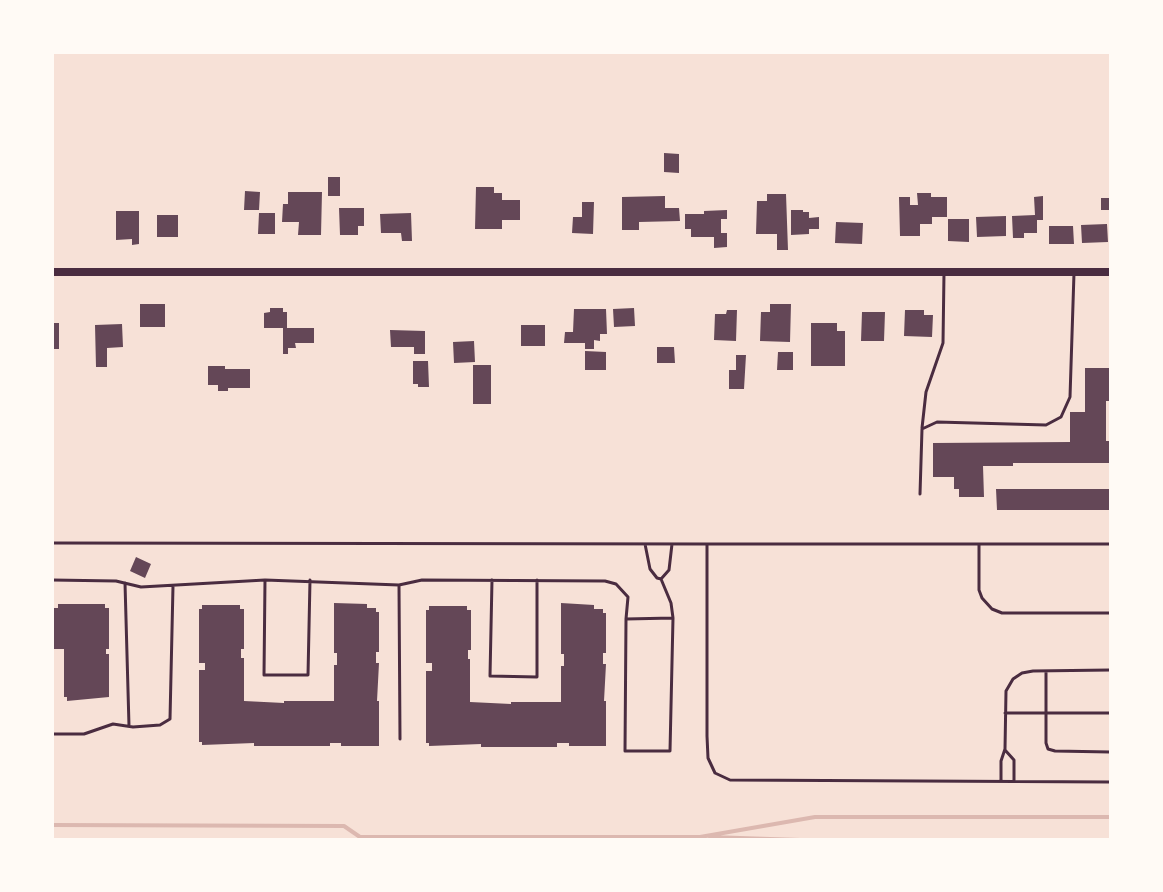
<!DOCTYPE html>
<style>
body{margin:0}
#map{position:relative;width:1163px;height:892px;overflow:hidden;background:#f7e1d7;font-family:Commissioner,sans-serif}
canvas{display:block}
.frame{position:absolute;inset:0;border:54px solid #fffaf5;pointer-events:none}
</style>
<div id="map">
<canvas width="1163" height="892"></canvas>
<div class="frame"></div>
</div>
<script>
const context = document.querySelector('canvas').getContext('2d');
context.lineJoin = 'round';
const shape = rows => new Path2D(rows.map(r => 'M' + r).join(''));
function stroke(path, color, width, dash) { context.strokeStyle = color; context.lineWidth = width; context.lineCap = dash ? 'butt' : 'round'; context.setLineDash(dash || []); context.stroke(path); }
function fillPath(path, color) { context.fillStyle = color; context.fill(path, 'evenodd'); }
const stream = shape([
 [52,825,344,826,360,837,359,840],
 [360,837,700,837,815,817,1110,817],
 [710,837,800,840]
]);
const building = shape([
 [664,153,679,154,679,173,664,172],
 [328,177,340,177,340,196,328,196],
 [476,187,494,187,494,193,502,193,502,200,520,200,520,220,502,220,502,229,475,229],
 [245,191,260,192,259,210,244,210],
 [288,192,322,192,321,235,298,235,299,222,282,222,283,204,288,204],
 [917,193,931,193,931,197,947,197,947,217,932,217,932,224,920,224,920,236,900,236,899,197,910,197,910,205,918,205],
 [767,194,786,194,788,250,777,250,777,234,756,234,757,201,767,201],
 [665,196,665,208,679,208,680,221,639,222,639,230,622,230,622,197],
 [1043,196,1043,220,1037,220,1037,233,1024,233,1024,238,1013,238,1012,216,1035,215,1034,197],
 [1101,198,1110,198,1110,210,1101,210],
 [582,202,594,202,593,234,572,233,573,217,582,217],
 [339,208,364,208,364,226,358,226,358,235,340,235],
 [727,210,727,219,721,219,721,233,727,233,727,247,714,248,714,237,691,237,691,229,685,229,685,214,704,214,704,211],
 [791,210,803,210,803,212,809,212,809,218,819,217,819,229,809,229,809,234,791,235],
 [116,211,139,211,139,244,132,245,132,239,116,240],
 [259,213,275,213,275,234,258,234],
 [411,213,412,241,402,241,401,233,381,233,380,214],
 [157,215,178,215,178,237,157,237],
 [1006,216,1006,236,977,237,976,217],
 [948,219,969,219,969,242,948,241],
 [836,222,863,223,862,244,835,243],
 [1107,224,1108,242,1082,243,1081,225],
 [1049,226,1073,226,1074,244,1049,244],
 [140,304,165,304,165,327,140,327],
 [770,304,791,304,790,342,760,341,761,312,770,312],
 [270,308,283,308,283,312,287,312,287,328,314,328,314,343,295,343,296,348,288,348,288,354,283,354,283,328,264,328,264,313,270,312],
 [634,308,635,326,614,327,613,309],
 [574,309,606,309,607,334,600,334,600,341,594,340,594,349,585,349,585,343,564,343,565,332,573,332],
 [727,310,737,310,736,341,714,340,715,314,726,314],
 [905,310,924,310,924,315,933,315,932,337,904,336],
 [862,312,885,312,884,341,861,341],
 [52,323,59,323,59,349,52,349],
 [811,323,837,323,837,331,845,331,845,366,811,366],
 [122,324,123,347,107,348,107,367,96,367,95,325],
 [521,325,545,325,545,346,521,346],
 [390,330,425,331,425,354,414,354,414,347,391,347],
 [474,341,475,362,454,363,453,342],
 [657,347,674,347,675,363,657,363],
 [585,351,606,352,606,370,585,370],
 [778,352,793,352,793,370,777,370],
 [736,355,746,355,744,389,729,389,729,370,736,370],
 [413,361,428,361,429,387,418,387,418,384,413,384],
 [473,365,491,365,491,404,473,404],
 [208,366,225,366,225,369,250,369,250,388,228,388,228,391,218,391,218,385,208,385],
 [1085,368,1110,368,1110,401,1106,401,1106,441,1110,441,1110,463,1013,463,1013,466,983,466,984,497,959,497,959,489,954,489,954,477,933,477,933,443,1070,442,1070,412,1085,412],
 [996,489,1110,489,1110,510,997,510],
 [136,557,151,564,145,578,130,571],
 [334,603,367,604,367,608,376,608,376,612,379,612,379,652,376,652,376,663,379,663,377,701,379,701,379,746,341,746,341,743,330,743,330,746,254,746,254,743,202,745,202,742,199,742,199,670,205,670,205,663,199,663,199,609,202,609,202,605,240,605,240,609,244,609,244,649,241,649,241,658,244,658,244,701,284,703,284,701,334,701,334,665,337,665,337,653,334,653],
 [561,603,594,605,594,609,603,609,603,613,606,613,606,653,603,653,603,664,606,664,604,701,606,701,606,746,569,746,569,743,557,743,557,747,481,747,481,744,429,746,429,743,426,743,426,671,432,671,432,663,426,663,426,610,429,610,429,606,467,606,467,610,471,610,471,650,468,650,468,659,470,659,470,702,511,704,511,702,561,702,561,666,564,666,564,654,561,654],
 [58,604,105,604,105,608,109,608,109,649,106,649,106,654,109,654,109,697,67,701,67,697,64,697,64,649,52,649,52,608,58,608]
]);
const service = shape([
 [922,428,926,392,943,343,944,273],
 [920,494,922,429,937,422,1046,425,1061,417,1070,397,1074,273],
 [52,543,707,544],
 [645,544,650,569,657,578,661,579,669,570,672,544],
 [1110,544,707,544,707,736,708,758,715,773,730,780,1110,782],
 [979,545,979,590,982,598,992,609,1002,613,1110,613],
 [661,579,671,603,673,618],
 [52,580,116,581,141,587,265,580,399,585,422,580,605,581,616,584,628,597,626,619,625,751,670,751,673,618,626,619],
 [265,580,264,675,308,675,310,580],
 [492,580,490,676,537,677,537,580],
 [125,583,129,726],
 [399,585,400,739],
 [1046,671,1046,743,1048,749,1055,751,1110,752],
 [1005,713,1110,713],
 [52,734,84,734,113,724,133,727,160,725,170,719,173,586],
 [1005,750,1014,760,1014,780],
 [1001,781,1001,761,1005,749,1006,691,1013,679,1022,673,1033,671,1110,670]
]);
const tertiary = shape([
 [52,272,1110,272]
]);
stroke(stream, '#dcb8b0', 4);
fillPath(building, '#644757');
stroke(service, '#4a2c40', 3);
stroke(tertiary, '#4a2c40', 8);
</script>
